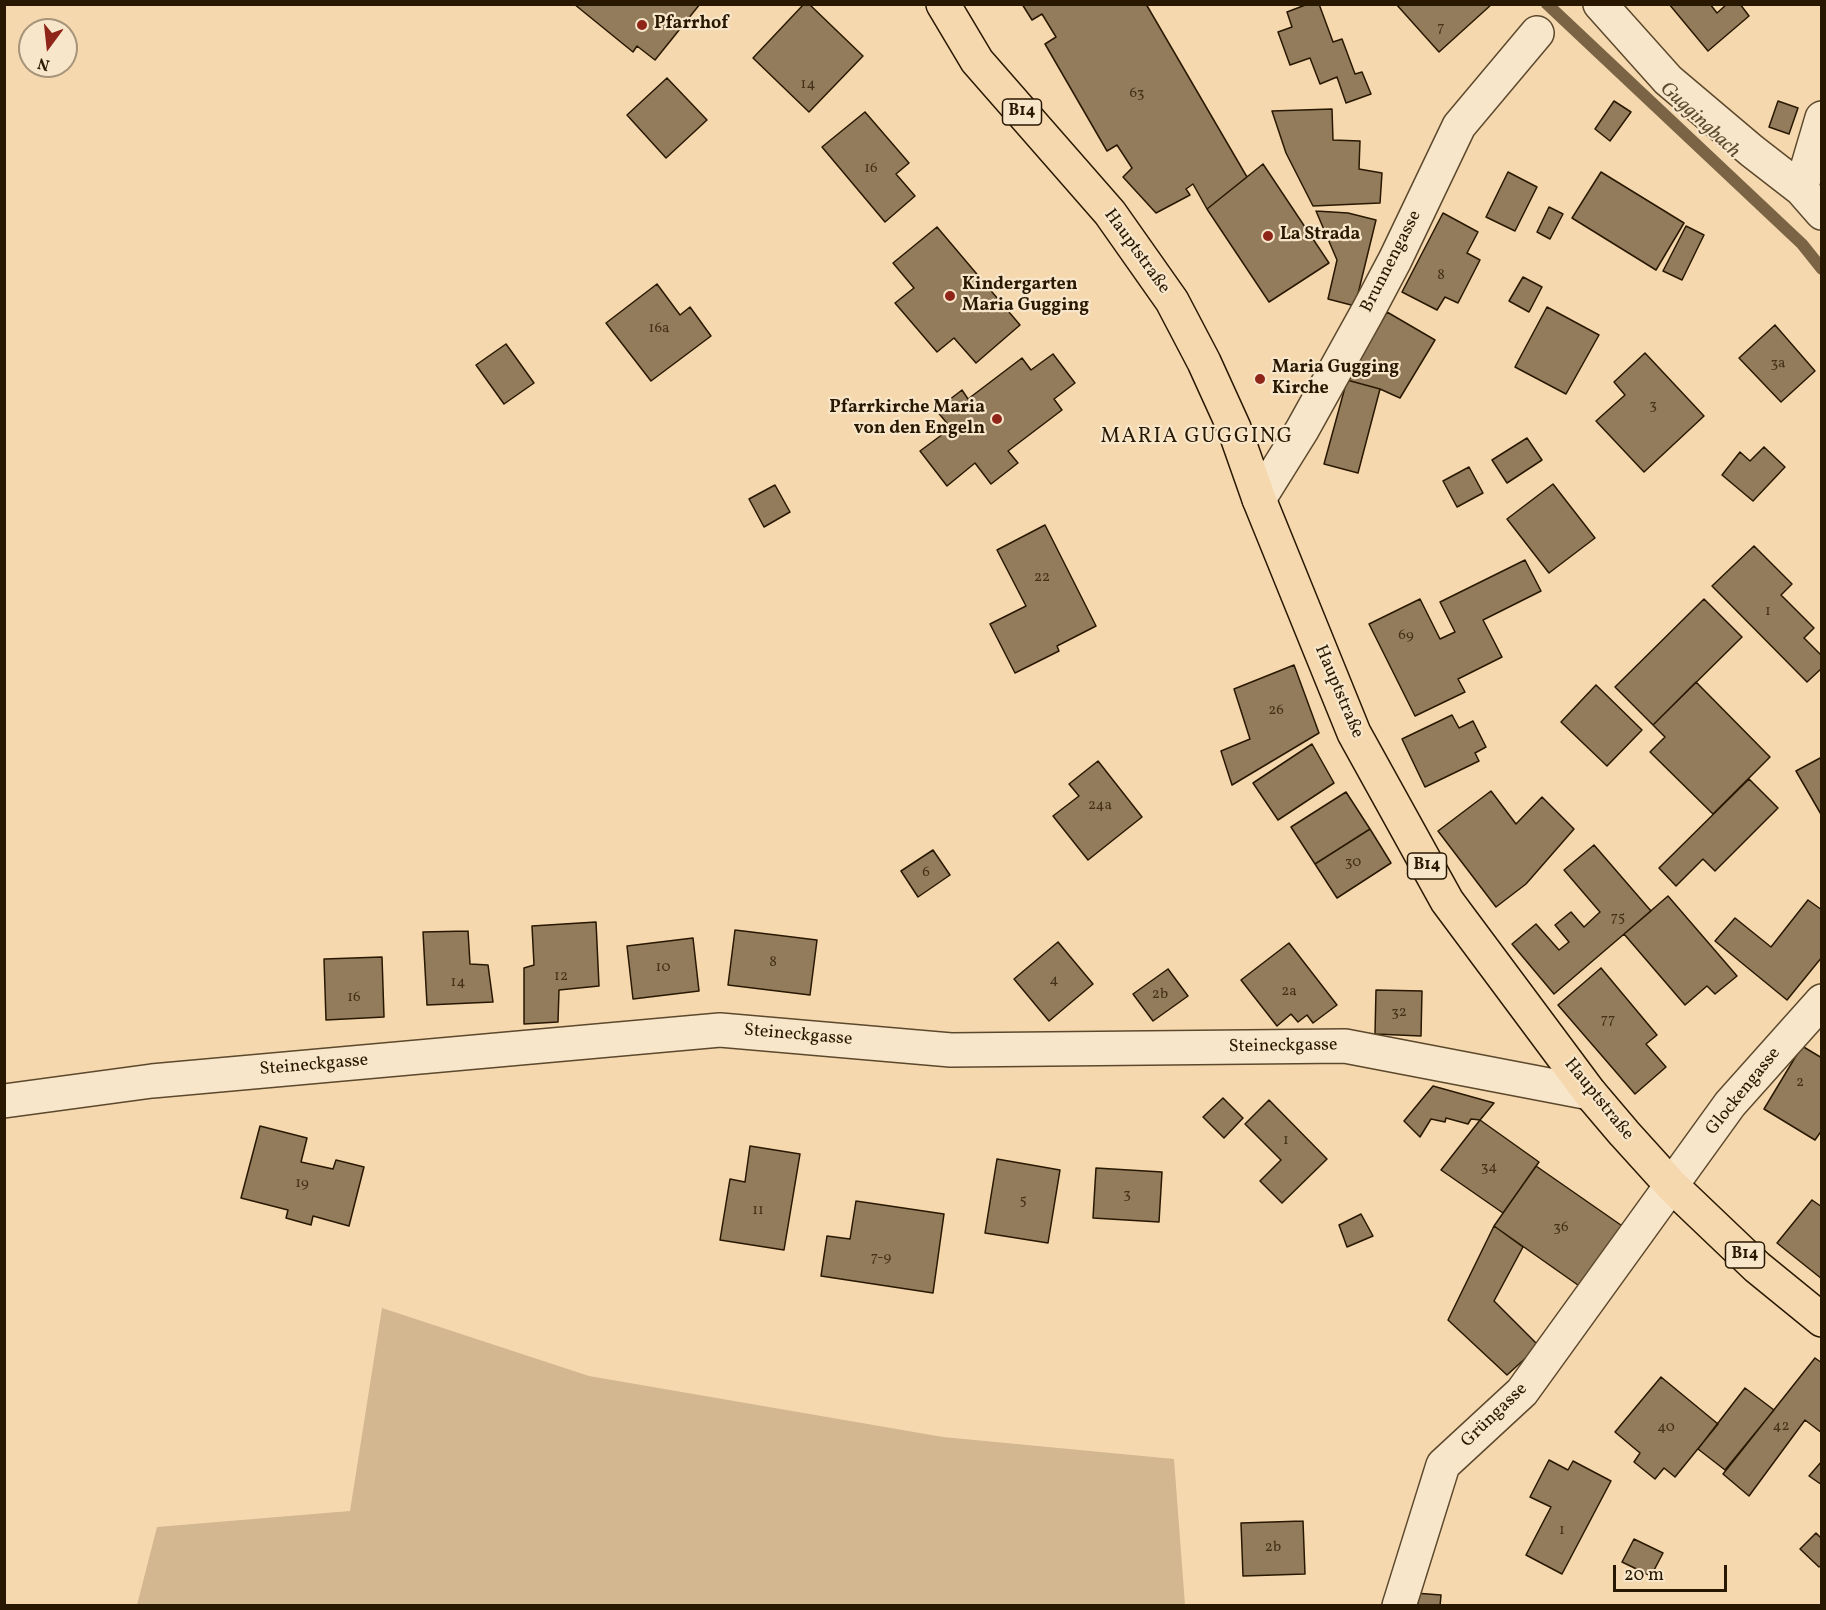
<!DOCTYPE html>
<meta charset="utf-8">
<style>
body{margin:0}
#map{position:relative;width:1826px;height:1610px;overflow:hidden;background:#f5d8ae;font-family:Vollkorn,serif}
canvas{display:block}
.frame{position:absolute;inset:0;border:6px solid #291801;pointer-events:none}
.north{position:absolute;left:18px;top:18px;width:60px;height:60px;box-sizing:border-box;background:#f8e6ca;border:2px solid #a5947a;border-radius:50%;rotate:195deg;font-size:16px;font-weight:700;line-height:24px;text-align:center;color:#291801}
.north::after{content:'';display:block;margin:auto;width:21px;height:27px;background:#8f2418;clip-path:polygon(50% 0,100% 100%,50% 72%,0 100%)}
.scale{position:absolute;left:1613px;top:1565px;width:114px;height:27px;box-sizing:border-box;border:3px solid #291801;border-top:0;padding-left:8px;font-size:18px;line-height:21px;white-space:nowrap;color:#291801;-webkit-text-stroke:4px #f8e6ca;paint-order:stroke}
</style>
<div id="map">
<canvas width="1826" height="1610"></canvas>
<div class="frame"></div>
<div class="north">N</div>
<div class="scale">20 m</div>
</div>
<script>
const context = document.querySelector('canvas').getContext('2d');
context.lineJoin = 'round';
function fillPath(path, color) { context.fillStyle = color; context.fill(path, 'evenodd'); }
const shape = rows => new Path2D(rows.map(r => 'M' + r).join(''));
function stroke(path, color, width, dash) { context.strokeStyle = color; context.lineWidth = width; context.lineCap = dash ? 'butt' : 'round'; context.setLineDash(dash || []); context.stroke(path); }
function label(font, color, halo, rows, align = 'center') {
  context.font = font + ' Vollkorn,serif'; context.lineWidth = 4.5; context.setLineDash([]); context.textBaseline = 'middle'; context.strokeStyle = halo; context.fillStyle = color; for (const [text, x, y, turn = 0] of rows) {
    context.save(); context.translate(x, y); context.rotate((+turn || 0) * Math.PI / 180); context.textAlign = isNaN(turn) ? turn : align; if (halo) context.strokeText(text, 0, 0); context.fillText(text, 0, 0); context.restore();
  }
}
const green = shape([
 [382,1308,589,1376,943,1437,1174,1459,1185,1605,137,1605,157,1527,350,1511]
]);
const stream = shape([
 [1547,4,1802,244,1822,269]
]);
const building = shape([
 [574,4,700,4,655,60,637,46,633,52,574,4],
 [804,4,809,4,863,56,809,112,753,58,804,4],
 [1022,4,1146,4,1247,177,1207,209,1193,184,1186,189,1190,195,1156,213,1123,177,1132,168,1117,145,1107,151,1045,44,1056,37,1042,14,1032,20,1022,4],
 [1308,4,1319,4,1333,42,1342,39,1355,74,1362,72,1371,94,1346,103,1337,77,1320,84,1310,58,1290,65,1278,32,1292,27,1287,12,1308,4],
 [1396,4,1492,4,1439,52,1396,4],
 [1669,4,1710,4,1717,13,1727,4,1740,4,1749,16,1708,51,1669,4],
 [667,78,707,120,666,158,627,115,667,78],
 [1614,101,1631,112,1610,141,1595,129,1614,101],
 [1778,101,1798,108,1789,134,1769,127,1778,101],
 [1332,109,1333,140,1360,141,1359,169,1382,173,1380,203,1313,206,1286,153,1272,111,1332,109],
 [865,112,909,163,896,174,915,196,885,222,822,147,865,112],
 [1263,164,1329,263,1269,302,1207,209,1263,164],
 [1508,172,1537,187,1515,231,1486,217,1508,172],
 [1601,172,1684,223,1656,270,1572,218,1601,172],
 [1549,207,1563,214,1550,239,1537,232,1549,207],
 [1316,211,1348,213,1376,220,1355,306,1328,299,1337,260,1316,211],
 [1443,213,1478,232,1467,253,1480,260,1458,303,1445,297,1437,310,1402,292,1443,213],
 [1686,226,1704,235,1682,280,1663,271,1686,226],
 [937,227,1020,325,976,363,954,338,937,352,895,303,914,288,893,263,937,227],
 [1523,277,1542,287,1529,312,1509,301,1523,277],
 [657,284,680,315,690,307,711,336,651,381,606,323,657,284],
 [1547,307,1599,335,1566,394,1515,367,1547,307],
 [1387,312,1435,340,1400,398,1380,389,1347,380,1387,312],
 [1775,325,1815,371,1781,402,1739,358,1775,325],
 [506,344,534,383,504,404,476,365,506,344],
 [1645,353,1704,416,1644,472,1596,421,1625,395,1614,382,1645,353],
 [1053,354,1075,383,1054,399,1062,410,1008,451,1018,463,991,484,975,463,947,486,920,451,951,428,936,410,962,390,968,399,1022,358,1031,370,1053,354],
 [1347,380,1380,389,1358,473,1324,464,1347,380],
 [1527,438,1542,460,1507,483,1492,460,1527,438],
 [1764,447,1785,467,1753,501,1722,475,1740,452,1750,461,1764,447],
 [1469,467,1483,493,1457,507,1443,481,1469,467],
 [1553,484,1595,538,1549,573,1507,519,1553,484],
 [775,485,790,512,764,527,749,499,775,485],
 [1045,525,1096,626,1057,646,1059,651,1015,673,990,624,1026,606,997,550,1045,525],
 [1754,546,1792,584,1781,595,1814,628,1804,638,1822,656,1822,668,1807,682,1712,586,1754,546],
 [1525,560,1541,591,1483,620,1502,657,1458,679,1465,692,1415,716,1369,624,1420,599,1440,639,1455,632,1440,602,1525,560],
 [1704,599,1742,637,1653,725,1615,687,1704,599],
 [1294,665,1319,733,1232,785,1221,751,1250,739,1234,689,1294,665],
 [1696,682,1770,757,1713,814,1650,752,1665,737,1653,725,1696,682],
 [1596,685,1642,730,1607,766,1561,722,1596,685],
 [1452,715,1459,728,1473,721,1486,747,1475,753,1479,761,1425,787,1402,739,1452,715],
 [1312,744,1334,783,1278,820,1253,783,1312,744],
 [1822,757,1822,816,1796,771,1822,757],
 [1098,761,1142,817,1088,860,1053,816,1079,796,1069,784,1098,761],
 [1749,779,1778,808,1715,871,1703,859,1676,886,1659,868,1749,779],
 [1491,791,1516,824,1542,797,1574,829,1526,884,1496,907,1438,831,1491,791],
 [1346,792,1370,829,1315,864,1291,827,1346,792],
 [1370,829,1391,863,1337,898,1315,864,1370,829],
 [1594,845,1651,911,1554,994,1512,944,1536,924,1559,950,1569,942,1555,925,1571,912,1584,927,1600,912,1564,870,1594,845],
 [933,850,950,875,918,897,901,871,933,850],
 [1668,896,1737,976,1715,994,1707,986,1685,1005,1624,934,1668,896],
 [1808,900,1822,910,1822,957,1787,1000,1715,941,1735,918,1771,947,1808,900],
 [596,922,599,986,559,990,558,1022,524,1024,524,968,534,965,532,926,596,922],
 [735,930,817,940,810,995,728,985,735,930],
 [468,931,470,964,488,965,493,1002,427,1005,423,932,468,931],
 [693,938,699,991,633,999,627,946,693,938],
 [1058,942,1093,984,1049,1021,1014,979,1058,942],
 [1289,943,1337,1005,1313,1023,1307,1015,1298,1022,1291,1014,1277,1026,1241,980,1289,943],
 [382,957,384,1017,326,1020,324,959,382,957],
 [1601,968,1657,1035,1646,1044,1666,1067,1635,1094,1558,1005,1601,968],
 [1168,969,1188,996,1153,1021,1133,994,1168,969],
 [1376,990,1422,991,1421,1036,1375,1034,1376,990],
 [1802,1046,1822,1058,1822,1130,1815,1140,1764,1109,1802,1046],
 [1433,1086,1494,1103,1480,1120,1471,1119,1468,1124,1446,1118,1445,1122,1431,1119,1420,1137,1404,1121,1433,1086],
 [1223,1098,1243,1118,1224,1138,1203,1117,1223,1098],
 [1269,1100,1327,1159,1282,1203,1260,1181,1281,1160,1245,1124,1269,1100],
 [1480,1120,1539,1162,1503,1213,1441,1170,1480,1120],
 [260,1126,307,1138,301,1162,333,1169,336,1160,364,1167,349,1226,313,1216,311,1225,286,1218,288,1210,241,1198,260,1126],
 [750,1146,800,1154,784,1250,720,1240,730,1179,745,1182,750,1146],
 [997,1159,1060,1170,1048,1243,985,1233,997,1159],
 [1536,1166,1628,1230,1585,1290,1494,1226,1536,1166],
 [1096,1168,1162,1172,1159,1222,1093,1218,1096,1168],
 [1812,1200,1822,1207,1822,1279,1777,1243,1812,1200],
 [856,1201,944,1214,933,1293,821,1276,827,1236,850,1239,856,1201],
 [1361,1214,1373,1236,1347,1247,1339,1225,1361,1214],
 [1494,1226,1523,1247,1494,1301,1539,1346,1507,1375,1448,1320,1494,1226],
 [1815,1358,1822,1363,1822,1433,1805,1420,1749,1496,1723,1474,1815,1358],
 [1661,1377,1718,1424,1675,1477,1664,1468,1655,1479,1634,1462,1640,1453,1615,1432,1661,1377],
 [1745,1388,1774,1410,1725,1470,1698,1449,1745,1388],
 [1549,1460,1568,1470,1573,1461,1611,1481,1562,1574,1526,1555,1551,1507,1530,1497,1549,1460],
 [1822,1461,1822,1485,1809,1476,1822,1461],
 [1303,1521,1305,1574,1243,1576,1241,1523,1303,1521],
 [1816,1533,1822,1539,1822,1565,1819,1567,1800,1549,1816,1533],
 [1634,1539,1663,1553,1651,1576,1622,1562,1634,1539],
 [1415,1593,1441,1595,1440,1606,1414,1606,1415,1593]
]);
const minor = shape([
 [1600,4,1668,80,1752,151,1801,189,1822,213],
 [1801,189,1822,118],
 [1259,499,1302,430,1368,311,1395,260,1459,126,1537,33],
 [4,1101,152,1081,720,1030,951,1050,1345,1046,1590,1093],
 [1399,1606,1443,1465,1522,1392,1730,1104,1822,1001]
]);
const primary = shape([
 [943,4,977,61,1110,213,1172,301,1204,362,1234,428,1259,499,1354,733,1447,901,1590,1093,1624,1133,1672,1186,1757,1267,1822,1320]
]);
const markers = [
 [642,25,6,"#8f2418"],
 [1268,236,6,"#8f2418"],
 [950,296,6,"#8f2418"],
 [1260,379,6,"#8f2418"],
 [997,419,6,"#8f2418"]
];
const numberNames = [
 ["7",1441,28],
 ["14",808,85],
 ["63",1137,94],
 ["16",871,169],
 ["8",1441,276],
 ["16a",659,329],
 ["3a",1778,364],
 ["3",1653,406],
 ["22",1042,578],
 ["1",1768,612],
 ["69",1406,636],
 ["26",1276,711],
 ["24a",1100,806],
 ["30",1353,863],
 ["6",926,873],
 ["75",1618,918],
 ["8",773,963],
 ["10",663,968],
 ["12",561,977],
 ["4",1054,981],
 ["14",458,983],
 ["2a",1289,992],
 ["2b",1160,995],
 ["16",354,998],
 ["32",1399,1013],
 ["77",1608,1020],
 ["2",1800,1083],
 ["1",1286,1141],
 ["34",1489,1168],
 ["19",302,1184],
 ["3",1127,1195],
 ["5",1023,1201],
 ["11",758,1211],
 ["36",1561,1228],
 ["7-9",881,1258],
 ["42",1781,1427],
 ["40",1666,1428],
 ["1",1562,1531],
 ["2b",1273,1548]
];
const shields = [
 [1022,112,39],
 [1427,866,39],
 [1745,1255,39]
];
const shieldNames = [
 ["B14",1022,112],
 ["B14",1427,866],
 ["B14",1745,1255]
];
const poiNames = [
 ["Pfarrhof",654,25],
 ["La Strada",1280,236],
 ["Kindergarten",962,286],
 ["Maria Gugging",962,307],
 ["Maria Gugging",1272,369],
 ["Kirche",1272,390],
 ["Pfarrkirche Maria",985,409,"right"],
 ["von den Engeln",985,430,"right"]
];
const streetNames = [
 ["Hauptstraße",1136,252,54],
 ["Brunnengasse",1392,262,-63],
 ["Hauptstraße",1338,692,67],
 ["Steineckgasse",798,1036,5],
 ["Steineckgasse",1283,1047,-1],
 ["Steineckgasse",314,1066,-5],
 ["Glockengasse",1744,1092,-51],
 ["Hauptstraße",1598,1100,51],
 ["Grüngasse",1495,1416,-44]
];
const waterNames = [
 ["Guggingbach",1699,121,43]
];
const quarterNames = [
 ["MARIA GUGGING",1197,438]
];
fillPath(green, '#d2b791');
stroke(stream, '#7a6445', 12);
fillPath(building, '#937c5b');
stroke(building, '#291801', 1.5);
stroke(minor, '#5c482c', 36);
stroke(primary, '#291801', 36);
stroke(minor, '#f8e6ca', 33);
stroke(primary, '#f5d8ae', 33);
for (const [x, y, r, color] of markers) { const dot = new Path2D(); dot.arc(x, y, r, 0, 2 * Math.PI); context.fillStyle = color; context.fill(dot); stroke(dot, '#f8e6ca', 2); }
label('15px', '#443118', null, numberNames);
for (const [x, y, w] of shields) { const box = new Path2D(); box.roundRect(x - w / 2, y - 13, w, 26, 4.5); context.fillStyle = '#f8e6ca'; context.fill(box); stroke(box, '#291801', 1.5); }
label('bold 16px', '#291801', null, shieldNames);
label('bold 18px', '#291801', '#f8e6ca', poiNames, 'left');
label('18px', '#291801', '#f8e6ca', streetNames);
label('italic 20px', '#5f4b2f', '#f8e6ca', waterNames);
context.letterSpacing = '1.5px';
label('21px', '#291801', '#f8e6ca', quarterNames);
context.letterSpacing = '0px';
</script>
